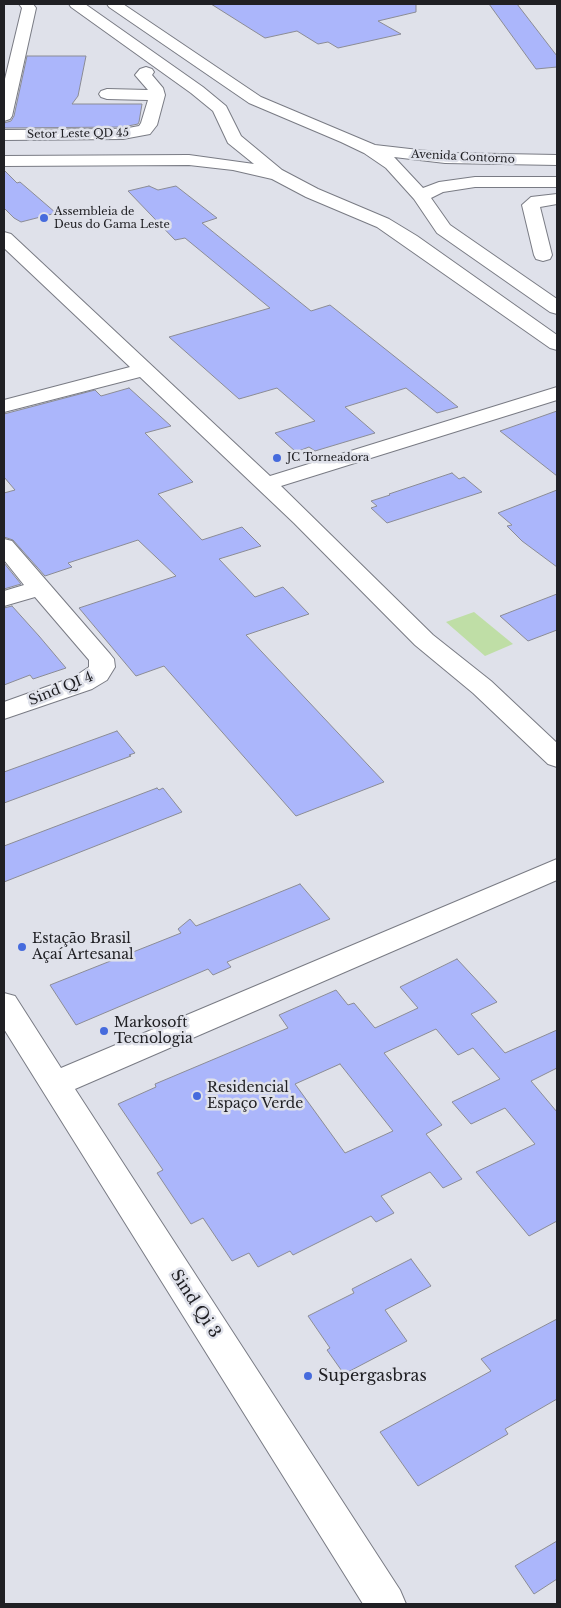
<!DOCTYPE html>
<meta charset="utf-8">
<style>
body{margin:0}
#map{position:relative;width:561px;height:1608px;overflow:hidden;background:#dfe1ea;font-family:"Libre Baskerville",serif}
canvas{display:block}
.frame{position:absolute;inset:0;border:5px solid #202024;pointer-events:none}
</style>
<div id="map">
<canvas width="561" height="1608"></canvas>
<div class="frame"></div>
</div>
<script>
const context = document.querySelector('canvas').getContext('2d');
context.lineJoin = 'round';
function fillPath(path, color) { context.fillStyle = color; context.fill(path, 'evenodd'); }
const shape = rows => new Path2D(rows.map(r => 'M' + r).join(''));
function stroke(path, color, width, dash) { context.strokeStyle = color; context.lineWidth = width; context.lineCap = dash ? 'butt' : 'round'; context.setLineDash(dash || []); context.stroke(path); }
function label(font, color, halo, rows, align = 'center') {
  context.font = font + ' "Libre Baskerville",serif'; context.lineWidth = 5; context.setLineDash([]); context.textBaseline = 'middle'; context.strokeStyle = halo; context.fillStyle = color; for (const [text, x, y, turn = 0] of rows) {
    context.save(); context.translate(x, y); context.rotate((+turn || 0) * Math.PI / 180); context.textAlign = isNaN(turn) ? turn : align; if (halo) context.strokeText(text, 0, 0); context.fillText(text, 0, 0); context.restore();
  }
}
const green = shape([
 [474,612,513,644,485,656,446,622]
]);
const building = shape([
 [211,4,416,4,416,12,378,21,401,34,338,48,328,42,318,44,297,31,265,38,211,4],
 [489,4,517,4,557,56,557,67,536,69,489,4],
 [27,56,86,56,78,96,72,104,142,104,139,122,138,124,123,127,4,128,4,123,11,121,14,116,27,56],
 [4,170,17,183,20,182,56,213,21,222,14,218,4,208,4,170],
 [149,186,158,190,176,186,217,218,202,223,311,311,330,305,458,407,437,413,406,388,345,407,375,433,315,451,309,447,296,452,275,433,315,421,277,388,239,399,169,337,270,308,185,238,175,240,128,191,149,186],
 [129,388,171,426,145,433,193,482,158,494,202,540,242,527,261,546,219,559,255,597,283,587,309,614,246,635,384,782,296,816,164,666,136,676,79,608,176,576,138,540,68,563,72,567,45,576,13,540,4,537,4,493,15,490,4,477,4,414,95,390,101,396,129,388],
 [557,411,557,476,500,431,557,411],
 [452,473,459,479,464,477,482,492,387,523,371,508,377,506,371,501,390,495,389,494,452,473],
 [557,490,557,567,522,541,507,526,512,525,498,513,557,490],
 [4,563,21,584,4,589,4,563],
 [557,594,557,630,528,641,500,616,557,594],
 [12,606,39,636,66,668,33,679,30,675,4,685,4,608,12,606],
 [117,731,135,753,129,755,131,756,4,803,4,772,117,731],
 [157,788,159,790,163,788,182,812,4,882,4,846,157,788],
 [300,884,330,919,227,962,231,967,213,975,208,969,76,1025,50,985,181,933,178,929,190,919,196,926,300,884],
 [457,959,497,1002,471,1014,505,1053,557,1030,557,1068,531,1081,557,1112,557,1221,529,1236,476,1172,535,1144,505,1108,471,1124,452,1102,500,1079,473,1048,458,1055,436,1029,384,1053,442,1125,426,1134,462,1179,443,1188,430,1172,381,1196,394,1213,376,1222,371,1216,293,1255,290,1251,258,1267,249,1253,232,1261,203,1218,191,1224,157,1173,163,1170,118,1104,156,1087,155,1084,288,1028,279,1015,336,990,348,1005,354,1003,375,1028,418,1008,400,987,457,959],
 [340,1064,393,1131,345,1153,295,1084,340,1064],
 [411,1259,431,1286,385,1310,407,1341,344,1374,327,1350,330,1348,308,1316,354,1293,352,1289,411,1259],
 [557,1319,557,1399,505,1429,508,1434,418,1486,380,1432,491,1371,481,1359,557,1319],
 [557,1541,557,1579,534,1594,515,1566,557,1541]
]);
const street = shape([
 [19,4,33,4,36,8,12,116,10,119,4,121,4,83,22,8,19,4],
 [146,67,152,69,154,72,152,75,163,88,165,95,157,125,150,134,123,139,4,140,4,130,123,129,139,126,141,123,148,100,107,99,101,97,99,94,101,91,107,89,148,90,135,75,140,69,146,67],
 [557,194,557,204,540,207,552,255,550,259,543,261,536,259,534,255,522,205,531,197,557,194],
 [4,232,11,234,270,476,557,387,557,400,281,486,433,635,491,681,557,743,557,767,548,764,473,693,415,645,294,523,140,377,4,412,4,400,130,367,4,248,4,232],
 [4,539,12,541,110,654,114,659,115,667,107,680,92,689,4,719,4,702,74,677,89,667,89,660,35,597,4,606,4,591,24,585,4,560,4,539],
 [557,859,557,880,75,1089,400,1590,406,1604,363,1604,4,1029,4,993,15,996,61,1068,557,859]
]);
const secondary = shape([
 [69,4,85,4,203,87,226,106,241,136,282,170,318,189,389,219,417,236,557,335,557,350,550,348,377,227,306,197,272,179,233,170,189,165,4,166,4,156,189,155,254,164,228,143,213,111,191,93,71,7,69,4],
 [107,4,123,4,261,97,375,145,445,153,557,155,557,165,445,163,394,157,423,188,439,182,475,177,557,177,557,187,475,187,443,192,431,198,450,225,557,299,557,314,550,312,437,233,414,199,386,168,364,153,341,142,249,103,109,7,107,4]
]);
const markers = [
 [44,218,5,"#466bdd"],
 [277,458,5,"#466bdd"],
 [22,947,5,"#466bdd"],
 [104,1031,5,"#466bdd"],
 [197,1096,5,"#466bdd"],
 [308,1376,5,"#466bdd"]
];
const farStreetnames = [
 ["Setor Leste QD 45",78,134,-1],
 ["Avenida Contorno",463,157,3]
];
const farPoinames = [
 ["Assembleia de",54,212],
 ["Deus do Gama Leste",54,225],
 ["JC Torneadora",287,458]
];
const streetNames = [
 ["Sind QI 4",61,689,-22]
];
const poiNames = [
 ["Estação Brasil",32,939],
 ["Açaí Artesanal",32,955],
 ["Markosoft",114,1023],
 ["Tecnologia",114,1039],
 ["Residencial",207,1088],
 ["Espaço Verde",207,1104]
];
const nearStreetnames = [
 ["Sind Qi 3",195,1304,57]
];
const nearPoinames = [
 ["Supergasbras",318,1376]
];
fillPath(green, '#bfdea6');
fillPath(building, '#abb6fb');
stroke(building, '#8b8c95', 1);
stroke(street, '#797b84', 2);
stroke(secondary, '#797b84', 2);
fillPath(street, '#fff');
fillPath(secondary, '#fff');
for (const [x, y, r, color] of markers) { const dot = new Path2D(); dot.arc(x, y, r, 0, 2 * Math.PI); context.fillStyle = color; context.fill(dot); stroke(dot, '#dfe1ea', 2); }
label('11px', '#202024', '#dfe1ea', farStreetnames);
label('11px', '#202024', '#dfe1ea', farPoinames, 'left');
label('14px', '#202024', '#dfe1ea', streetNames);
label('14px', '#202024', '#dfe1ea', poiNames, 'left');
label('16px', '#202024', '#dfe1ea', nearStreetnames);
label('16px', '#202024', '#dfe1ea', nearPoinames, 'left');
</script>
